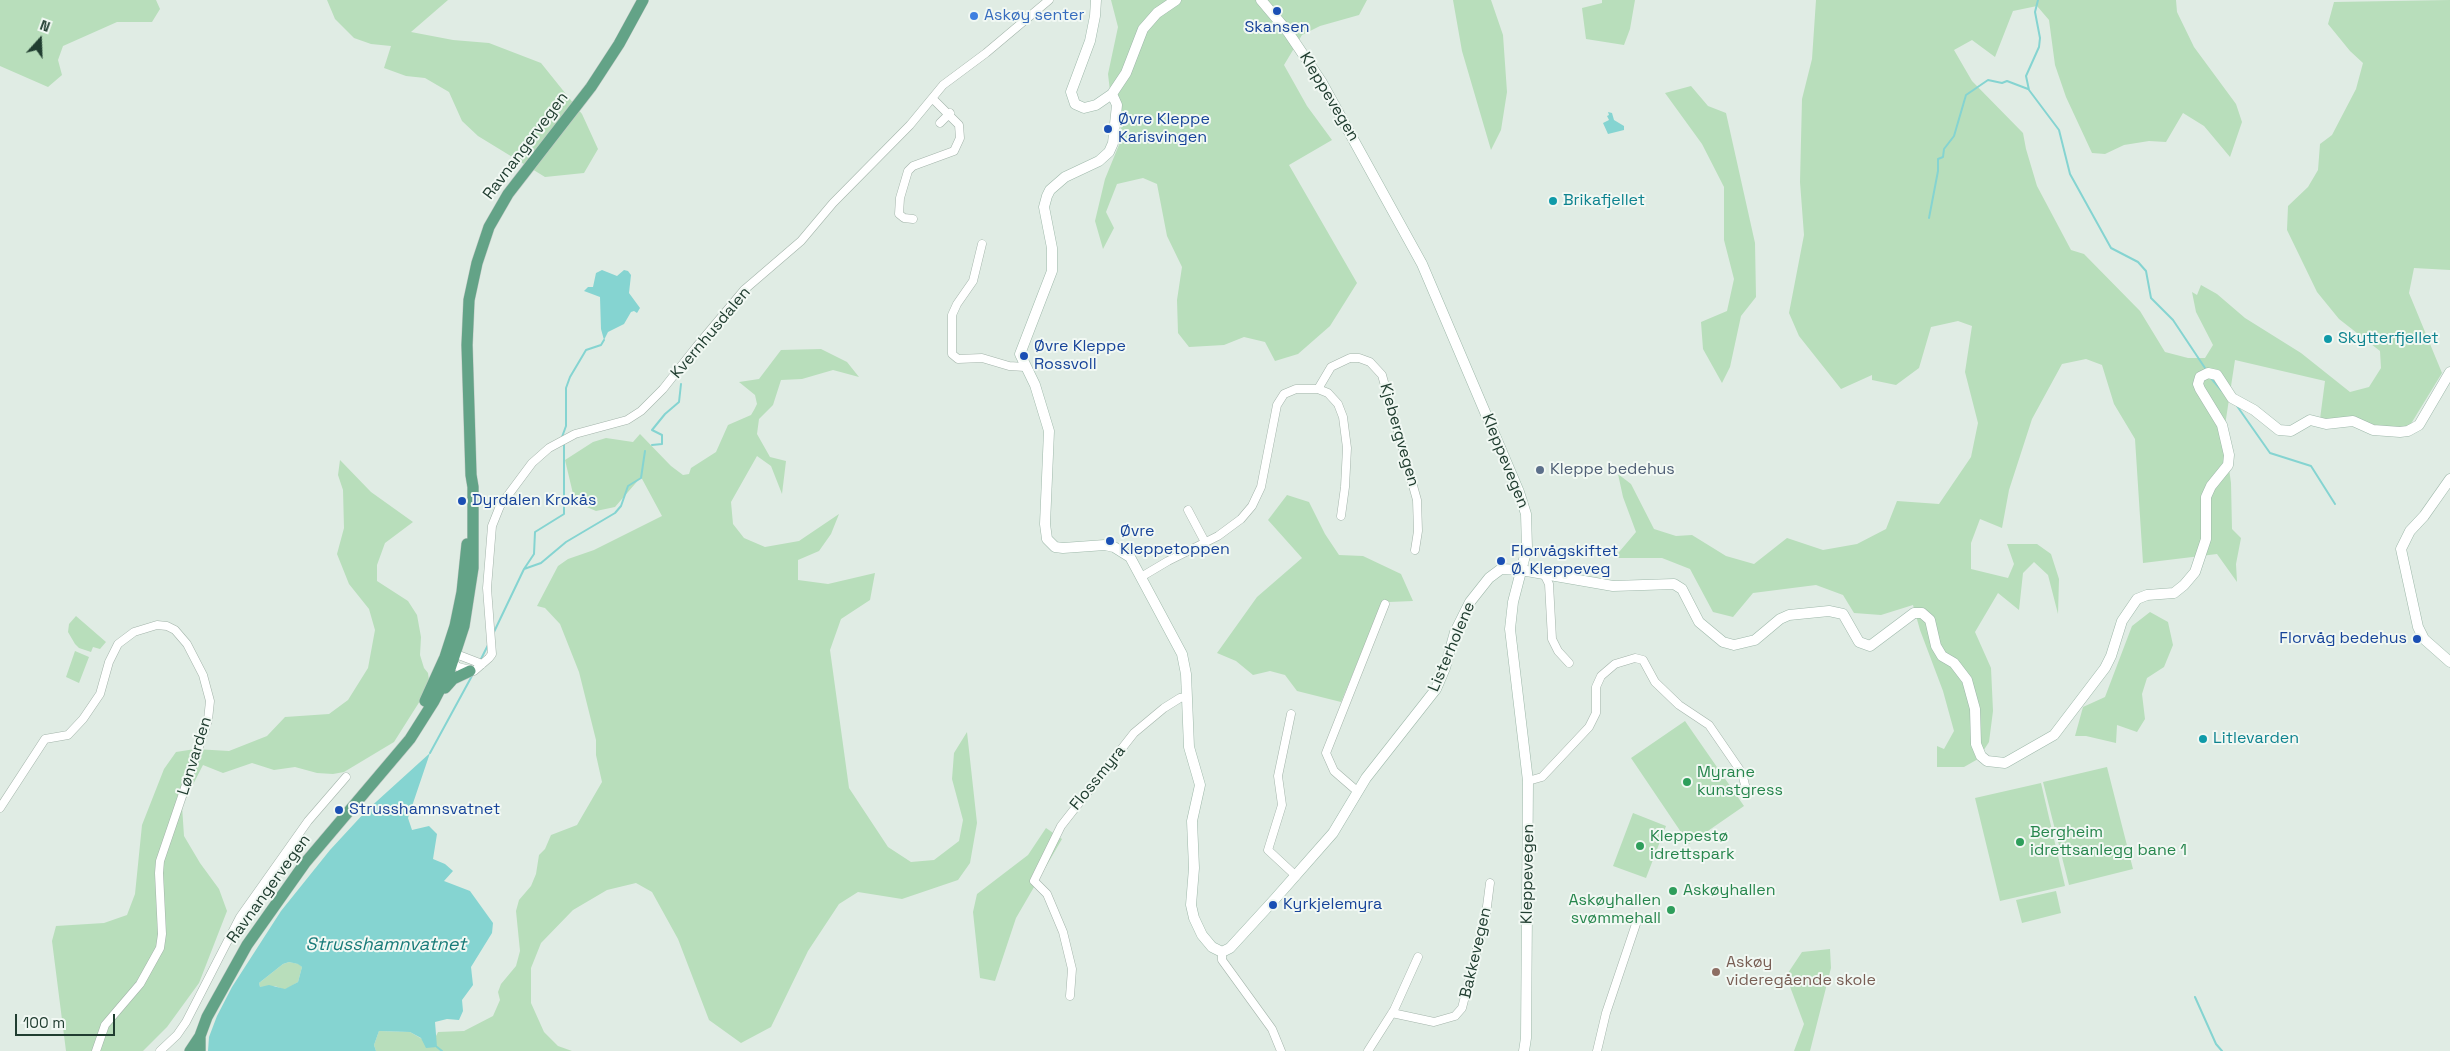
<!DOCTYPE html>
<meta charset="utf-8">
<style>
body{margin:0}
#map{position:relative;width:2450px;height:1051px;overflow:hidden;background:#e0ece4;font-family:"Space Grotesk",sans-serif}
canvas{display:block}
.north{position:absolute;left:15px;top:15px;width:50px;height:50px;-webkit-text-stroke:4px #f1f8f3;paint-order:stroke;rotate:20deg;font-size:14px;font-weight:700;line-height:20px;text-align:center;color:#203d30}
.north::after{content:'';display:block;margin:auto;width:18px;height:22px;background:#203d30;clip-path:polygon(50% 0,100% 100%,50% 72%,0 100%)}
.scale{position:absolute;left:15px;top:1014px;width:100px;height:22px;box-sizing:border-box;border:2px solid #203d30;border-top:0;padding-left:6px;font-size:15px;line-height:18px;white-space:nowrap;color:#203d30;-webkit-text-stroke:4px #f1f8f3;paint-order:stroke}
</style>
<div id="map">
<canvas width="2450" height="1051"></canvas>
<div class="north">N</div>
<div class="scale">100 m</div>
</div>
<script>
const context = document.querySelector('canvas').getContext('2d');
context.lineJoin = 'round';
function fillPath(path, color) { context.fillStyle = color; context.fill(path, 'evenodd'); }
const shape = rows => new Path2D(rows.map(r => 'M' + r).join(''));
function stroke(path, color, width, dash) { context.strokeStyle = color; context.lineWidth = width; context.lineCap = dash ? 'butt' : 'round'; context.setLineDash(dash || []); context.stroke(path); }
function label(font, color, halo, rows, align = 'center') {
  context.font = font + ' "Space Grotesk",sans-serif'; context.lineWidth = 4; context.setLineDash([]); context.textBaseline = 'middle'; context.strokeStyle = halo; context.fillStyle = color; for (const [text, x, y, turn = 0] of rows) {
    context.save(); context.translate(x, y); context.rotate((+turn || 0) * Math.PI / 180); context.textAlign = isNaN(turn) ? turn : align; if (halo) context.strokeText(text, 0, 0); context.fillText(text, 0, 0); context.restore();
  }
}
const green = shape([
 [0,0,156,0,160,9,152,22,117,22,63,46,58,60,62,75,48,87,0,66],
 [327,0,448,0,411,32,453,40,489,43,541,63,582,114,598,149,584,173,545,177,478,136,462,121,449,92,425,78,406,76,384,68,391,46,371,44,354,38,335,19],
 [1111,0,1367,0,1359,15,1320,26,1302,35,1284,65,1307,106,1332,140,1289,165,1357,283,1330,326,1298,354,1275,361,1265,342,1244,337,1224,345,1189,347,1178,333,1177,300,1182,267,1167,236,1157,184,1143,178,1117,184,1106,212,1114,228,1103,249,1095,221,1105,179,1123,135,1110,91,1108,74,1118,27],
 [1453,0,1491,0,1503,35,1507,92,1501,130,1491,150,1462,51],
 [1602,0,1635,0,1630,29,1624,45,1586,39,1582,8,1602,3],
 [1816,0,2176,0,2177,12,2194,47,2236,104,2242,122,2230,157,2204,126,2183,113,2166,142,2149,141,2124,145,2105,154,2092,153,2066,97,2055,65,2049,20,2037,6,2013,11,1995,57,1972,40,1954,50,1972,81,2023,133,2026,149,2037,186,2071,250,2084,254,2140,311,2165,352,2188,358,2205,358,2213,345,2196,312,2192,292,2197,295,2201,285,2217,294,2245,318,2301,353,2350,392,2369,387,2381,368,2380,351,2339,319,2317,292,2287,230,2288,206,2308,187,2318,170,2320,144,2332,135,2356,89,2363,63,2350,51,2328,24,2334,2,2450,0,2450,270,2414,268,2409,293,2442,373,2409,427,2380,431,2320,419,2325,381,2235,360,2224,432,2231,483,2232,529,2241,538,2236,564,2237,582,2217,554,2143,563,2135,439,2114,404,2102,365,2086,359,2062,364,2032,419,2009,490,2002,528,1980,519,1971,543,1971,569,2008,578,2014,564,2007,544,2037,544,2051,554,2059,579,2058,614,2048,575,2034,562,2023,573,2019,610,1998,593,1975,632,1991,668,1993,711,1989,742,1978,759,1964,767,1937,767,1937,746,1944,749,1954,731,1943,691,1920,630,1913,605,1881,615,1854,613,1843,595,1816,585,1753,593,1733,617,1713,612,1690,569,1662,558,1614,558,1636,532,1623,497,1618,474,1631,484,1654,529,1676,536,1692,535,1726,556,1754,564,1787,538,1823,550,1857,544,1886,529,1897,501,1939,504,1971,457,1978,423,1965,372,1972,326,1958,321,1931,327,1919,368,1896,385,1872,380,1872,375,1841,389,1799,336,1789,313,1804,235,1800,182,1802,99,1812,59],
 [1691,86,1708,106,1726,113,1755,243,1756,297,1741,316,1730,367,1722,383,1703,349,1701,322,1727,311,1734,279,1724,240,1724,187,1702,144,1665,93],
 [821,349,847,362,859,377,833,370,802,379,781,380,773,405,759,419,757,434,770,457,786,461,782,494,771,466,757,456,731,502,733,524,744,538,765,547,799,541,839,514,831,534,819,551,798,560,798,580,828,584,875,573,870,600,841,619,830,650,849,788,888,847,911,862,934,860,959,841,963,820,952,779,954,753,967,732,977,823,970,863,958,880,902,899,858,892,839,904,808,951,771,1027,741,1043,709,1020,678,939,652,892,636,883,607,890,573,910,541,943,531,968,531,1003,544,1032,558,1046,572,1051,376,1051,374,1045,379,1031,410,1032,436,1047,436,1036,438,1032,464,1031,493,1016,500,1000,498,992,501,984,516,966,520,951,516,911,519,900,531,886,536,874,539,855,545,849,551,835,577,825,602,782,596,755,596,740,579,672,560,624,545,608,537,606,558,566,568,559,594,550,662,516,641,477,615,507,596,511,575,502,565,460,593,442,606,438,633,442,640,434,671,466,683,475,689,474,691,468,716,452,728,425,751,415,754,410,757,404,755,395,739,382,759,379,781,350],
 [340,460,371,492,413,522,385,543,377,565,377,581,408,601,417,615,421,637,420,655,424,668,428,673,429,680,425,693,394,742,344,772,333,774,317,773,295,767,274,770,252,763,223,773,203,765,182,806,184,836,200,863,219,889,227,911,199,983,167,1027,143,1051,66,1051,52,941,56,926,104,923,127,915,135,894,142,825,164,769,176,752,195,749,229,751,267,736,285,717,329,714,348,700,368,668,375,630,369,609,349,584,337,554,344,528,343,490,338,475],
 [1287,495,1309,502,1325,534,1339,555,1363,556,1401,574,1413,601,1389,602,1368,637,1341,702,1297,691,1285,675,1270,671,1253,675,1236,661,1217,653,1257,597,1302,558,1268,520],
 [2150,612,2168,622,2173,645,2164,667,2147,678,2142,694,2145,719,2137,732,2117,725,2116,743,2086,736,2075,736,2083,707,2105,697,2132,626],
 [76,616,106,642,100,649,93,647,91,652,79,648,75,644,68,632,69,624],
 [75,651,89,657,79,683,66,677],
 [1685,721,1744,806,1689,844,1631,758],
 [2107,767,2133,869,2069,885,2043,782],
 [2041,783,2065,886,2000,901,1975,798],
 [1633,813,1666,826,1646,878,1613,866],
 [1046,828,1062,839,1016,918,995,981,980,978,973,912,977,894,1028,855],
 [2056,891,2061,913,2022,923,2016,900],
 [1830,949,1831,968,1810,1051,1794,1051,1804,1024,1786,976,1802,952],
 [289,962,299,964,302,967,298,982,285,990,275,986,260,987,259,983,283,964]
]);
const water = shape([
 [1608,112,1612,113,1614,120,1624,126,1624,130,1608,134,1603,123,1609,120,1607,116,1609,115],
 [602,270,617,276,624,270,628,271,631,275,629,293,640,308,637,313,634,311,631,312,624,324,608,332,604,340,601,329,600,297,584,291,588,287,593,287,596,273],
 [430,753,408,818,412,830,429,826,437,834,433,859,445,864,453,871,444,881,470,891,493,923,492,933,471,967,473,985,462,1000,463,1011,459,1020,447,1019,435,1022,437,1047,426,1048,421,1038,410,1032,379,1031,374,1045,376,1051,208,1051,209,1037,217,1016,232,987,281,911,330,850,366,811],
 [289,962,298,964,302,967,298,982,285,989,269,985,260,987,259,983,283,964]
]);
const stream = shape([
 [2038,0,2035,12,2040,38,2039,47,2026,76,2029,90,2059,130,2070,174,2111,248,2138,262,2146,271,2151,298,2173,320,2207,371],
 [1929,218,1938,171,1938,159,1943,157,1944,149,1954,136,1966,95,1988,80,2002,83,2007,81,2028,89],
 [2210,377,2222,391],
 [2237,406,2270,453,2311,466,2335,504],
 [562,437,566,426,566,388,570,377,586,350,601,345,604,340],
 [652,445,662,444,662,435,652,430,665,414,679,402,681,384],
 [524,569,541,563,566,542,615,513,621,506,628,486,641,478,645,451],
 [493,634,524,569,534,554,535,532,564,514,564,444],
 [480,661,489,643],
 [430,753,473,674],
 [2195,997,2216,1044,2222,1051],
 [437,1047,442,1051]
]);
const street = shape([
 [940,123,950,113],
 [913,219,904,218,899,214,900,198,908,171,913,166,954,151,960,138,959,125,933,99],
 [982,244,973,281,957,304,952,315,952,354,958,359,982,358,1009,366,1025,367],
 [1318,389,1331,367,1350,358,1359,358,1370,362,1382,375,1417,500,1418,531,1415,550],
 [1188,510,1205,542],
 [1544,574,1549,584,1552,639,1558,651,1569,663],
 [1141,577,1168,561,1218,536,1241,519,1252,506,1261,487,1277,405,1284,394,1296,389,1318,389,1328,393,1338,404,1343,417,1347,448,1345,487,1341,516],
 [451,655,456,654,482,664],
 [450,660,458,667,474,671,489,658,492,654,487,588,492,526,500,506,532,463,549,448,575,434,627,420,641,411,663,389,697,346,744,290,801,241,833,203,910,125,943,85,986,53,1049,0],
 [1291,714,1278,776,1282,805,1268,850,1296,876],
 [1528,781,1542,777,1589,727,1596,713,1596,687,1601,676,1615,664,1635,658,1643,660,1655,682,1679,705,1709,725,1742,773,1747,793],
 [1357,791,1334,771,1326,753,1385,604],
 [0,808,45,739,68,735,83,719,100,694,109,662,118,644,134,632,157,625,167,626,175,630,187,644,203,675,210,701,208,720,160,861,159,873,162,934,160,948,140,984,105,1025,96,1051],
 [1222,952,1222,960,1272,1029,1281,1051],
 [1070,996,1072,969,1063,932,1047,894,1034,881,1061,826,1134,733,1164,708,1180,698,1187,697],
 [1392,1013,1434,1022,1455,1016,1462,1008,1486,914,1490,883],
 [160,1051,177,1035,186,1022,240,917,308,821,346,777],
 [1368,1051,1394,1010,1418,957],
 [1597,1051,1606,1013,1638,918]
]);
const secondary = shape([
 [1096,0,1095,16,1090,41,1071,92,1075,104,1084,108,1096,105,1112,94,1126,73,1143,29,1157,13,1176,0],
 [1261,0,1288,32,1321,81,1422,264,1519,492,1526,514,1527,548,1513,602,1510,629,1528,781,1526,1038,1524,1051],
 [1112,94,1117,105,1113,143,1109,152,1099,161,1065,177,1050,190,1047,196,1044,207,1052,248,1052,271,1020,354,1035,385,1049,431,1045,524,1047,539,1055,547,1063,548,1105,545,1114,547,1130,557,1182,654,1186,674,1189,747,1200,785,1192,821,1194,868,1191,905,1194,918,1202,935,1212,947,1222,952,1230,948,1274,900,1333,833,1366,778,1436,689,1445,668,1455,632,1470,602,1489,578,1501,569,1521,570,1613,586,1674,584,1682,589,1699,622,1723,642,1734,645,1755,640,1780,619,1789,615,1829,611,1843,614,1859,642,1870,646,1914,613,1922,613,1930,620,1936,646,1942,656,1954,663,1967,680,1975,709,1976,744,1981,756,1987,761,2005,763,2054,735,2105,668,2111,656,2122,621,2137,599,2147,595,2174,593,2184,585,2195,572,2206,539,2206,497,2211,486,2228,465,2229,455,2222,425,2200,389,2198,384,2200,377,2208,373,2217,375,2232,398,2254,410,2279,430,2291,431,2310,420,2326,424,2353,421,2373,430,2400,432,2408,431,2419,425,2450,372],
 [2450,479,2424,516,2410,531,2401,549,2418,627,2424,639,2450,662]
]);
const primary = shape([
 [445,688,453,679,470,671],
 [425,701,445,657,455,626,462,592,467,544],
 [190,1051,200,1036],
 [200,1051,200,1036,207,1017,247,945,305,863,410,739,434,701,449,672,464,626,473,568,473,487,471,475,467,345,469,300,477,263,489,227,508,194,591,87,619,44,643,0]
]);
const markers = [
 [1277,11,5,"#1a4fb4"],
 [974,16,5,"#3f7fe0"],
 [1108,129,5,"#1a4fb4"],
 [1553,201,5,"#0f9aa8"],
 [2328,339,5,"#0f9aa8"],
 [1024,356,5,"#1a4fb4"],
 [1540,470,5,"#5c6f8a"],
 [462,501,5,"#1a4fb4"],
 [1110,541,5,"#1a4fb4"],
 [1501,561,5,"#1a4fb4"],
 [2417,639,5,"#1a4fb4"],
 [2203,739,5,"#0f9aa8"],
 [1687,782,5,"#2e9e5b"],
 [339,810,5,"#1a4fb4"],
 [2020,842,5,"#2e9e5b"],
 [1640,846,5,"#2e9e5b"],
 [1673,891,5,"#2e9e5b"],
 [1273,905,5,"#1a4fb4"],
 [1671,910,5,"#2e9e5b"],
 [1716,972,5,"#8d6e63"]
];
const shopNames = [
 ["Askøy senter",984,16]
];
const transitNames = [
 ["Skansen",1277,28,"center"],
 ["Øvre Kleppe",1118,120],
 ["Karisvingen",1118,138],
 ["Øvre Kleppe",1034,347],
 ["Rossvoll",1034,365],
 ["Dyrdalen Krokås",472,501],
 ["Øvre",1120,532],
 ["Kleppetoppen",1120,550],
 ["Florvågskiftet",1511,552],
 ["Ø. Kleppeveg",1511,570],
 ["Florvåg bedehus",2407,639,"right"],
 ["Strusshamnsvatnet",349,810],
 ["Kyrkjelemyra",1283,905]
];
const streetNames = [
 ["Kleppevegen",1329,97,59],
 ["Ravnangervegen",526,146,-53],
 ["Kvernhusdalen",711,333,-50],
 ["Kjebergvegen",1399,435,74],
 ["Kleppevegen",1505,461,68],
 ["Listerholene",1452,647,-67],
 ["Lønvarden",195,756,-73],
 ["Flossmyra",1098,778,-51],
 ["Kleppevegen",1528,874,-89],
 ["Ravnangervegen",269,889,-54],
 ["Bakkevegen",1476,953,-77]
];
const cultureNames = [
 ["Brikafjellet",1563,201],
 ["Skytterfjellet",2338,339],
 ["Litlevarden",2213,739]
];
const serviceNames = [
 ["Kleppe bedehus",1550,470]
];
const leisureNames = [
 ["Myrane",1697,773],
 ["kunstgress",1697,791],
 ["Bergheim",2030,833],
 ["idrettsanlegg bane 1",2030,851],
 ["Kleppestø",1650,837],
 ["idrettspark",1650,855],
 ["Askøyhallen",1683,891],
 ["Askøyhallen",1661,901,"right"],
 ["svømmehall",1661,919,"right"]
];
const educationNames = [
 ["Askøy",1726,963],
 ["videregående skole",1726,981]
];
const waterNames = [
 ["Strusshamnvatnet",386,945]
];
fillPath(green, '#b8debb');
fillPath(water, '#85d4d1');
stroke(stream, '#85d4d1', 2);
stroke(street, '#a3b4aa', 9);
stroke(secondary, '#9eb8aa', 11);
stroke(primary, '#c1c9c5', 12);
stroke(street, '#fff', 8);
stroke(secondary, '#fff', 10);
stroke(primary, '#63a387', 11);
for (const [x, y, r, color] of markers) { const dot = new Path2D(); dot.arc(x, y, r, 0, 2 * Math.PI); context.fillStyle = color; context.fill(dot); stroke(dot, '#f1f8f3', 2); }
label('16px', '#366cbe', '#f1f8f3', shopNames, 'left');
label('16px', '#164399', '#f1f8f3', transitNames, 'left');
label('16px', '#203d30', '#f1f8f3', streetNames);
label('16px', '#0d838f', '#f1f8f3', cultureNames, 'left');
label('16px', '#4e5e75', '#f1f8f3', serviceNames, 'left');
label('16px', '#27864d', '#f1f8f3', leisureNames, 'left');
label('16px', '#785e54', '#f1f8f3', educationNames, 'left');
label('italic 18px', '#187b79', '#f1f8f3', waterNames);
</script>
